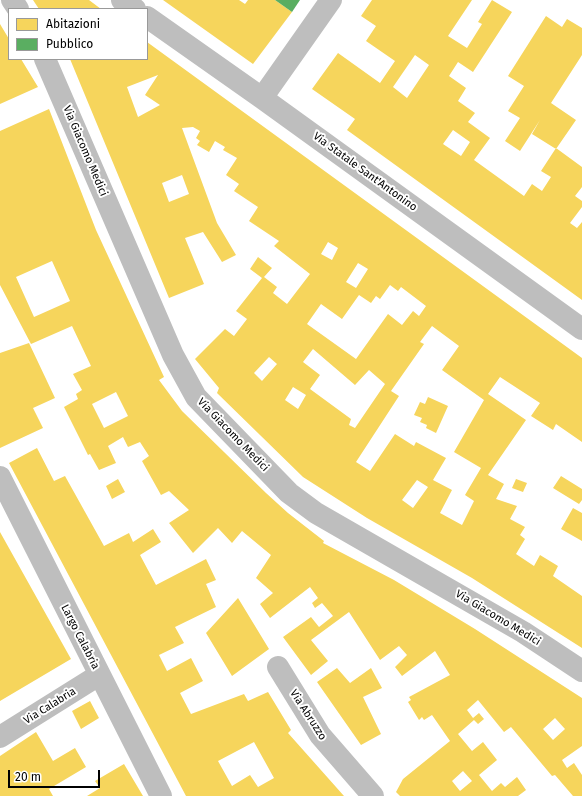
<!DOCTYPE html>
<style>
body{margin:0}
#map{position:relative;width:582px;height:796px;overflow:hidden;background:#fff;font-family:"Fira Sans",sans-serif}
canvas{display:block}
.legend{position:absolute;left:8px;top:8px;width:140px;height:52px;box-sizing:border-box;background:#fff;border:1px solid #999;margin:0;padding:5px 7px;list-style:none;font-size:12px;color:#000}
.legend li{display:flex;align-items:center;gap:8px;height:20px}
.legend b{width:20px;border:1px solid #999}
.scale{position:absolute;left:8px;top:770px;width:92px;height:18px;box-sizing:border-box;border:2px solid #000;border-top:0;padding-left:5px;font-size:12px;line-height:14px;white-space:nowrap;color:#000;-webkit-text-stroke:3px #fff;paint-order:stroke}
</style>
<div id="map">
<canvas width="582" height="796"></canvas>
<ul class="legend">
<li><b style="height:11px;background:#f6d55c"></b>Abitazioni</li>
<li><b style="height:11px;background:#5aae61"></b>Pubblico</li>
</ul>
<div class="scale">20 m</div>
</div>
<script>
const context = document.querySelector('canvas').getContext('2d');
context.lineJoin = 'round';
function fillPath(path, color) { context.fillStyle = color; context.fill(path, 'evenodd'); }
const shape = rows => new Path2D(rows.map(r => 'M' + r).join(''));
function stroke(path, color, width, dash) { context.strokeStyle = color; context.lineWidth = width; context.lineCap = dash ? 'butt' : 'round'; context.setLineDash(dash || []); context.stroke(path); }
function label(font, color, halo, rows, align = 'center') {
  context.font = font + ' "Fira Sans",sans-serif'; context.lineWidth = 4; context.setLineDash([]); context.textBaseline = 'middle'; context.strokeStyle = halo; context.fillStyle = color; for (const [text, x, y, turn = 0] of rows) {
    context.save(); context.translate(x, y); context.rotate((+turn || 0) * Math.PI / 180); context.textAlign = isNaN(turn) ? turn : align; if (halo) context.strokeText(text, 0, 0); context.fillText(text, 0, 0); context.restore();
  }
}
const homes = shape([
 [33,0,89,0,101,9,39,9],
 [163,0,239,0,245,4,248,0,275,0,292,12,253,64],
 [372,0,472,0,448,36,467,48,482,24,478,22,492,0,512,12,473,72,458,62,449,76,466,88,458,101,475,113,468,122,490,138,474,160,524,196,532,184,542,191,551,177,541,171,556,148,582,167,582,187,575,196,582,201,582,207,570,223,577,228,582,222,582,300,347,130,355,119,312,89,338,53,380,83,395,61,366,41,376,26,361,16],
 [415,55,429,65,407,98,393,87],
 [453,130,470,142,461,156,443,144],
 [546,16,562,27,567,19,582,28,582,55,551,103,576,120,556,149,532,134,540,120,520,151,505,141,520,118,508,111,524,86,508,76],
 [0,24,9,39,9,59,21,59,38,87,0,104],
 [147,42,582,358,582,442,556,424,553,430,531,416,540,403,500,377,488,394,526,420,488,475,504,484,496,499,517,506,510,519,525,527,520,535,525,539,516,554,534,566,540,555,558,566,553,576,582,596,582,648,472,578,367,518,303,477,217,393,219,388,195,359,225,329,234,336,247,319,236,311,262,278,250,269,258,257,272,268,264,277,277,287,273,293,287,304,310,274,274,246,279,241,249,221,258,207,234,191,239,184,226,175,237,158,223,150,225,147,215,141,209,152,197,145,200,141,196,138,200,131,193,127,182,128,217,223,236,255,222,262,203,232,185,238,204,284,169,298,70,59,147,59],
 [158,75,145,95,160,105,138,117,127,87],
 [182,175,189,194,169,202,162,183],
 [328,242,338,248,332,260,321,254],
 [358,263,368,269,356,288,346,282],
 [390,285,398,291,401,287,426,306,419,316,413,311,402,325,388,314,356,359,307,324,321,304,342,319,359,295,371,303,376,296,380,299],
 [432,326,459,346,442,370,484,400,454,452,481,468,465,495,474,501,462,525,440,513,452,490,433,480,446,458,416,442,414,446,395,434,370,471,356,462,399,396,391,391,424,344,420,342],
 [313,349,355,385,369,370,385,384,355,428,349,425,351,419,310,389,320,375,303,362],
 [269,357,277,364,262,381,254,373],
 [293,387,306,395,298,409,285,400],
 [417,480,428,487,413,508,402,500],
 [49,109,96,230,164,377,159,380,182,411,266,493,288,513,324,541,323,543,394,580,475,629,582,698,582,746,562,760,567,768,574,763,582,775,582,796,573,796,555,775,552,776,511,727,504,732,478,700,467,710,473,718,479,713,484,719,478,724,474,720,458,734,472,751,483,742,497,760,479,775,492,791,501,783,505,787,517,777,526,790,518,796,400,796,396,792,403,779,450,741,432,715,424,720,422,717,419,720,408,702,411,700,409,697,450,675,435,651,402,676,395,667,407,655,399,646,380,660,349,612,311,640,328,661,311,675,283,637,311,617,319,627,333,616,322,603,315,608,312,603,318,598,310,587,270,618,260,604,273,593,256,578,271,555,242,531,232,543,218,528,193,553,169,523,189,510,169,491,161,495,142,461,149,456,140,442,128,447,123,437,108,446,116,463,99,470,90,454,88,455,64,407,78,399,76,394,82,390,73,374,91,366,72,326,31,344,0,285,0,131],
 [52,261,70,301,34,317,16,277],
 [116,392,128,416,104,428,92,404],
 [555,718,565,729,553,740,543,729],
 [463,771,472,781,460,791,452,781],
 [29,343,55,398,33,408,43,428,0,448,0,353],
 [428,397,448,406,436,433,426,428,427,425,420,422,422,418,414,415,420,402,425,404],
 [37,448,54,481,65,476,104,546,129,533,133,542,153,529,161,542,140,555,156,585,206,559,216,580,206,584,216,607,175,627,184,643,159,655,167,671,191,658,203,681,180,693,191,714,244,694,248,701,268,692,291,730,288,733,344,796,186,796,9,463],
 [254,742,274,778,258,787,250,775,232,786,218,761],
 [561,476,582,489,582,500,579,504,553,488],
 [118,479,125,492,112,499,106,486],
 [516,479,527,483,523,492,512,488],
 [573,508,582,513,582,541,561,529],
 [0,532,71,659,0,701],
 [238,598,269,649,232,676,206,633],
 [337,668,350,683,371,668,382,688,363,697,381,734,361,745,317,682],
 [90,701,99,718,81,729,72,711],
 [36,732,53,761,75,748,86,767,49,789,53,796,0,796,0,756],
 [124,764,143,796,87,796,100,788,95,781]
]);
const public = shape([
 [275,0,300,0,292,12]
]);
const minor = shape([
 [12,0,18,9],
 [122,0,135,9],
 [147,17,262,98,582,329],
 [45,59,173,355,196,397,289,493,316,513,523,632,582,671],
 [262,98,331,0],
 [0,477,161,796],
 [278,667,320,735,373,796],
 [0,737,99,675]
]);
const streetNames = [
 ["Via Giacomo Medici",85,151,67],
 ["Via Statale Sant'Antonino",365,172,36],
 ["Via Giacomo Medici",233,435,46],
 ["Via Giacomo Medici",498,618,31],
 ["Largo Calabria",80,637,63],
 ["Via Calabria",50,706,-32],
 ["Via Abruzzo",308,715,57]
];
fillPath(homes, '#f6d55c');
fillPath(public, '#5aae61');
stroke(minor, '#bebebe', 22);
label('11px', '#000', '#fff', streetNames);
</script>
